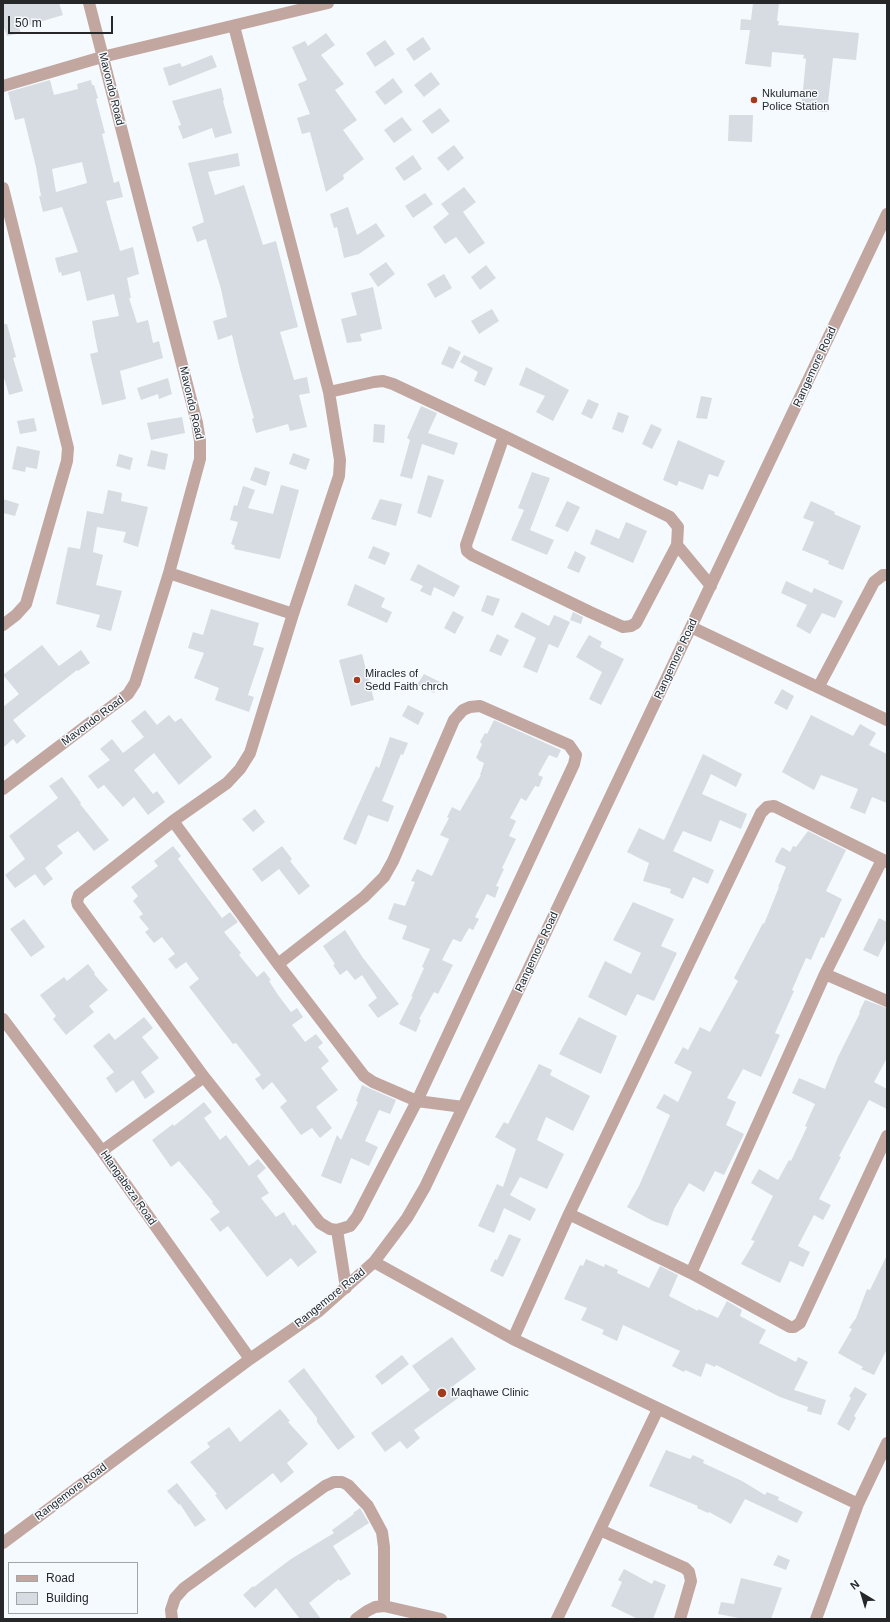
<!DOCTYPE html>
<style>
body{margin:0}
#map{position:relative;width:890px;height:1622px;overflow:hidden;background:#f5fafe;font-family:Arial,sans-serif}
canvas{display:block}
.frame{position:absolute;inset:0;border:4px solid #252729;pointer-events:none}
.legend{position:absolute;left:8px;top:1562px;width:130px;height:52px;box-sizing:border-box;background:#f5fafe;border:1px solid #a2a6a9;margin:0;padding:5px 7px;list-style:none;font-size:12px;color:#252729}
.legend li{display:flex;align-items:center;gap:8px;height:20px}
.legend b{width:20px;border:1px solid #a2a6a9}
.north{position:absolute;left:842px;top:1574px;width:40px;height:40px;-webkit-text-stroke:3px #f5fafe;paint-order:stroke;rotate:322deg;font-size:11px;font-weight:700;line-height:16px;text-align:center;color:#252729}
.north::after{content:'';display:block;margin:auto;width:14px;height:18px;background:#252729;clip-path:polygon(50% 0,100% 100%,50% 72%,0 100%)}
.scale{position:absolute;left:8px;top:16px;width:105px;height:18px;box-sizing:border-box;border:2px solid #252729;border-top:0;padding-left:5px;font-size:12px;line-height:14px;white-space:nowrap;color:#252729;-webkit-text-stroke:3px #f5fafe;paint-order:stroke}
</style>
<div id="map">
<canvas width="890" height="1622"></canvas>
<div class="frame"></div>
<ul class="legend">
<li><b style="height:5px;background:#c2a7a0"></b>Road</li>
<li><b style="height:11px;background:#d6dce1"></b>Building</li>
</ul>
<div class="north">N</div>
<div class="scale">50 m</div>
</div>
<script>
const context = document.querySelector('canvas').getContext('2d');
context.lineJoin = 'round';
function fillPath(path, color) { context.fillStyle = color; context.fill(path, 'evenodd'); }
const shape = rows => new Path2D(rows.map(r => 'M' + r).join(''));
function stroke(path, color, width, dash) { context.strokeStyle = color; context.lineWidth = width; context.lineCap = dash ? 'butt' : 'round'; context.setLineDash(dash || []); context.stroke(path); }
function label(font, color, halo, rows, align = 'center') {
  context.font = font + ' Arial,sans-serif'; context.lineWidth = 3; context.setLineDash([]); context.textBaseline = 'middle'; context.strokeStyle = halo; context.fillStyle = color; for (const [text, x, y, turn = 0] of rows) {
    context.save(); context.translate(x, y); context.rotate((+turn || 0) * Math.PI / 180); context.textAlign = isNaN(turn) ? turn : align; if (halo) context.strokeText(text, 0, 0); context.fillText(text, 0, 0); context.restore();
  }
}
const building = shape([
 [3,3,59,3,63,15,19,28,21,33,7,36,3,25],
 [753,3,779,3,777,21,779,21,778,25,859,33,856,60,833,58,827,112,801,110,806,59,803,58,804,55,772,52,771,67,745,64,750,30,740,30,741,19,751,20],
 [326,33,335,45,321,55,344,84,335,90,357,120,343,130,364,159,343,175,344,179,326,192,310,132,302,134,297,118,310,114,298,84,307,80,292,47,305,41,308,46],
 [423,37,431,49,414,61,406,49],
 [385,40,395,54,375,67,366,53],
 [212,55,217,67,169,86,163,68,180,63,182,67],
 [431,72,440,84,424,97,414,85],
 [393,78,403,92,385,105,375,92],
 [50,80,54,95,78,89,77,84,91,80,92,85,94,85,98,98,96,99,105,133,102,134,114,183,119,181,123,197,106,201,120,251,133,247,139,274,127,278,131,298,129,298,137,323,148,320,153,343,159,341,163,358,120,371,126,399,102,405,90,354,98,352,92,321,119,316,114,294,87,301,80,271,62,276,61,272,59,273,55,258,78,252,62,207,43,212,39,196,41,196,36,167,24,118,15,120,8,92],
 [82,162,87,183,56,192,52,169],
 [221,88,224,100,223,101,232,133,215,138,212,128,183,139,178,126,181,125,172,101],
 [440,108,450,121,432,134,422,121],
 [729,115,753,115,752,142,728,141],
 [402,117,412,130,394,143,384,130],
 [454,145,464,158,448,171,437,158],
 [238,153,240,166,208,172,215,195,244,185,263,245,276,241,298,327,280,332,294,380,307,377,310,393,299,395,307,427,290,431,288,424,256,433,252,419,254,418,240,369,232,335,218,340,213,321,227,317,221,289,206,239,197,242,192,227,204,222,188,163],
 [413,155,422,169,404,181,395,168],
 [464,187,476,202,463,212,485,243,469,254,456,237,445,244,433,227,449,214,441,204],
 [425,193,433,204,413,218,405,206],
 [348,207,357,235,376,223,385,236,359,254,344,258,337,227,334,228,330,214],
 [386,262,395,274,378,287,369,274],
 [486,265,496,278,480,290,471,277],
 [444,274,452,288,435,298,427,284],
 [373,287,382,329,360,334,362,341,347,343,341,319,357,315,351,293],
 [492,309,499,321,479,334,471,321],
 [3,324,7,324,16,357,13,358,23,391,9,395,3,374],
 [449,346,461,352,453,369,441,364],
 [464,355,493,368,485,386,474,381,478,372,460,362],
 [526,367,569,390,553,421,536,412,545,396,519,385],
 [168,378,172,394,159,399,158,394,141,400,137,388],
 [701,396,712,398,707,419,696,418],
 [588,399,599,404,592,419,581,414],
 [421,406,437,413,428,433,458,443,454,455,422,444,412,479,400,476,410,440,407,438],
 [618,412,629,416,623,433,612,429],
 [182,417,185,433,151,440,147,423],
 [34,418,37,431,20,434,17,421],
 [374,424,385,425,384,443,373,442],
 [651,424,662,429,652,449,642,444],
 [678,440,725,461,718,477,709,474,703,490,679,481,677,486,663,480],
 [17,446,40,451,37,469,26,467,25,472,12,469],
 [151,450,168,454,165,470,147,466],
 [293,453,310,459,306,470,289,464],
 [119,454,133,458,130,470,116,466],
 [255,467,270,472,266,486,250,480],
 [532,472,550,478,530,530,554,540,547,555,511,540,524,510,518,508],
 [428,475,444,480,431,518,417,513],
 [281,485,299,490,280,559,234,549,235,546,231,544,238,522,230,520,234,505,237,506,243,486,255,490,248,508,273,514],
 [108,490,122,493,121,501,148,507,138,547,123,542,126,532,97,527,93,552,103,555,96,585,122,591,111,631,96,627,100,615,56,604,68,547,80,549,87,511,103,514],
 [3,499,19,504,15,516,3,513],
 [380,499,402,504,396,526,371,519],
 [567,501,580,507,568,532,555,526],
 [811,501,835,512,834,514,861,526,843,570,828,564,829,561,802,550,814,522,803,518],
 [626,522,647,531,633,563,590,544,596,529,619,539],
 [373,546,390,553,385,565,368,558],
 [575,551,586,557,579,573,567,568],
 [418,564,460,586,454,597,434,587,431,596,420,591,423,586,410,580],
 [786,581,812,593,814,588,843,601,835,618,822,613,810,634,796,626,807,605,781,593],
 [355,584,385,598,381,607,392,612,387,623,347,605],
 [487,595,500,599,493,616,481,611],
 [211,609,259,623,253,645,264,648,248,695,254,697,249,712,215,700,219,688,194,678,204,653,188,648,193,632,203,635],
 [453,611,464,617,455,634,444,628],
 [522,612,549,626,554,615,570,622,558,648,549,644,537,673,523,667,536,638,514,627],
 [573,612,583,617,581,624,570,620],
 [497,634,509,640,501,656,489,651],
 [589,635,602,642,600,647,624,659,601,705,589,699,602,672,576,657],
 [42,645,59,666,81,650,90,663,78,671,77,670,13,720,26,736,17,744,13,739,3,748,3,707,19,694,3,675],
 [362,654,374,700,351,706,339,660],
 [424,674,440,682,434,693,417,685],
 [782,689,794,696,787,710,774,703],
 [408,705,424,713,418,725,402,716],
 [145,710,157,725,169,715,175,722,181,718,212,757,179,785,154,753,134,770,153,794,157,791,165,802,148,815,134,797,123,807,104,785,98,789,88,776,110,760,100,749,112,739,123,753,144,737,131,721],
 [811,715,853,736,860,724,876,733,869,745,887,754,887,803,872,797,865,814,850,808,858,789,821,775,814,790,782,772],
 [494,720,561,750,557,758,549,755,538,775,543,777,539,787,535,786,526,801,521,798,510,818,516,821,509,836,516,839,502,868,504,869,496,886,499,887,495,898,487,894,475,917,479,919,473,930,469,928,461,942,453,939,442,960,453,965,438,994,434,992,419,1019,421,1020,416,1032,399,1024,413,996,411,997,424,968,422,967,430,949,402,939,407,926,388,919,394,903,405,906,415,882,411,881,417,869,432,876,449,839,440,835,449,818,447,817,452,807,460,811,481,775,480,775,484,763,478,760,478,759,476,758,482,744,480,742,485,733,487,734],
 [390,737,408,743,403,755,401,754,382,801,394,806,388,822,368,815,356,845,343,839,376,766,379,768],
 [703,754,742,774,736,787,711,774,702,794,747,814,741,829,720,820,711,842,683,831,673,851,714,870,708,884,693,877,683,899,670,893,671,889,643,881,649,863,627,852,639,828,664,840],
 [62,777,81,803,80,804,109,840,94,851,78,831,57,846,63,853,45,868,53,879,44,886,35,874,15,888,5,875,25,859,9,836,58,798,49,786],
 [255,809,265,822,253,832,242,819],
 [808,831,846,850,826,891,842,899,824,938,821,937,811,960,806,958,792,990,794,991,775,1033,780,1035,761,1077,743,1069,727,1098,736,1102,726,1125,744,1134,724,1175,715,1171,704,1192,689,1183,674,1209,668,1226,653,1221,627,1207,639,1186,670,1115,656,1108,664,1094,678,1102,692,1072,674,1063,683,1047,688,1050,700,1027,710,1032,738,981,734,978,763,923,764,924,779,887,778,887,786,867,775,862,776,858,782,847,790,852,793,846,796,847],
 [173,846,181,856,178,859,222,918,230,912,238,922,224,932,241,953,239,955,257,977,264,971,271,980,269,981,278,995,291,1012,297,1008,303,1017,292,1025,305,1042,316,1034,323,1043,318,1047,329,1061,321,1068,338,1090,316,1107,332,1128,320,1138,312,1128,301,1135,280,1107,287,1101,272,1082,263,1090,255,1079,261,1075,236,1043,233,1044,189,987,199,979,186,962,176,969,168,959,175,954,162,937,154,943,145,932,149,929,139,917,143,914,133,901,138,896,131,887,158,866,154,861],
 [282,846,292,859,290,861,310,886,299,895,279,869,262,882,252,869],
 [633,902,674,919,661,946,677,953,654,1001,637,994,626,1016,588,997,605,961,631,974,641,953,613,940],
 [879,918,887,922,887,938,878,957,863,950],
 [24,919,45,947,31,957,10,929],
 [345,930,363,958,399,1004,378,1018,368,1005,377,998,362,975,355,980,347,970,340,975,333,965,335,964,323,946],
 [88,964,95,973,94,974,108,990,89,1006,94,1012,66,1035,53,1019,56,1016,40,995,64,977,67,981],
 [865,1000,887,1008,887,1058,874,1082,887,1089,887,1109,869,1100,839,1156,841,1157,819,1199,831,1205,823,1220,814,1215,798,1246,810,1252,803,1267,790,1261,780,1283,741,1264,755,1241,751,1240,773,1196,751,1183,759,1169,778,1180,789,1160,791,1161,807,1127,805,1126,815,1104,792,1093,799,1078,825,1089,838,1057,860,1013,859,1012],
 [144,1017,153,1028,142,1037,159,1058,141,1072,155,1092,145,1099,133,1080,116,1093,106,1078,114,1072,93,1046,109,1033,115,1040],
 [579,1017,617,1036,601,1074,559,1054],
 [539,1064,552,1070,550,1075,590,1096,573,1131,546,1117,537,1140,564,1154,547,1189,520,1177,510,1195,536,1209,530,1221,504,1208,494,1233,478,1226,497,1184,503,1187,516,1149,495,1137,504,1122,508,1124],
 [362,1085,396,1100,390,1114,379,1110,365,1141,378,1147,369,1166,351,1158,341,1184,321,1176,337,1135,341,1140,358,1102,356,1101],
 [204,1102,212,1112,204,1118,220,1140,226,1135,249,1166,258,1159,266,1168,257,1176,269,1193,261,1198,276,1217,284,1212,293,1226,295,1224,317,1252,298,1267,291,1258,267,1277,228,1226,220,1232,210,1219,220,1212,212,1203,213,1202,179,1161,171,1167,152,1140,173,1124,174,1126],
 [509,1234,521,1239,503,1277,490,1271,495,1259,497,1260],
 [887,1255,887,1349,874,1375,861,1369,863,1367,838,1353,852,1329,849,1328,856,1318,867,1289,870,1290],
 [586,1259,604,1267,605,1264,618,1270,617,1273,649,1288,660,1266,678,1275,669,1296,698,1311,698,1309,718,1318,727,1301,742,1310,740,1316,766,1330,759,1343,796,1362,798,1357,808,1362,794,1390,826,1400,821,1415,807,1411,808,1407,780,1397,716,1365,715,1367,706,1363,701,1377,685,1370,684,1372,672,1366,680,1351,623,1325,617,1341,602,1334,604,1330,581,1320,587,1308,564,1299,580,1265,583,1266],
 [452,1337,476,1369,453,1386,461,1396,414,1430,420,1438,407,1449,400,1441,385,1452,371,1433,430,1390,412,1366],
 [402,1355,409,1364,382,1385,375,1376],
 [304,1368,355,1437,338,1450,317,1422,317,1418,288,1381],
 [855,1387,867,1394,854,1416,856,1418,849,1431,837,1424,851,1398,849,1396],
 [280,1409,290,1421,288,1422,308,1444,287,1463,294,1472,281,1483,273,1473,226,1510,215,1495,217,1494,190,1462,210,1447,207,1443,229,1427,240,1442],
 [666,1450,690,1459,693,1455,704,1460,703,1463,742,1481,765,1495,767,1492,779,1497,778,1500,803,1512,797,1523,745,1499,731,1524,709,1512,708,1513,697,1508,698,1506,649,1486],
 [177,1483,206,1520,195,1527,180,1504,179,1505,167,1491],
 [360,1508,369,1523,333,1546,351,1574,340,1581,339,1579,309,1603,321,1619,300,1619,276,1588,255,1608,243,1595,253,1586,254,1587,291,1559,334,1533,332,1530,354,1514,353,1513],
 [778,1555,790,1560,786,1570,773,1565],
 [624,1569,652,1584,654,1580,666,1585,653,1619,638,1619,611,1606,622,1582,618,1580],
 [741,1578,782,1588,771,1619,744,1619,718,1614,721,1602,734,1604]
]);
const minor = shape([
 [234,26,329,392,340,460,339,476,293,614,250,753,240,769,227,783,173,821,79,895,77,901,78,905,204,1077,320,1223,330,1229,337,1230,350,1226,357,1217,417,1101,574,764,576,755,569,745,480,706,470,707,463,710,454,720,393,861,384,877,364,897,278,964],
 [3,86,102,57,328,3],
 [3,188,68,448,67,461,26,604,16,615,3,625],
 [329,392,374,382,383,381,393,384,504,436,670,517,678,527,677,545,636,623,631,626,623,627,590,612,472,555,467,551,466,545,504,436],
 [677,545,711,586],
 [169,573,293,614],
 [691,627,887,720],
 [819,686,874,582,883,575,887,575],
 [3,789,128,694,135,683,169,573,200,459,200,441,197,423,89,3],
 [173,821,278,964,364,1076,373,1082,417,1101,463,1107],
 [825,974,887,1001],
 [3,1019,102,1151,250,1359],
 [102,1151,204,1077],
 [569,1214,691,1273,790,1327,794,1327,800,1323,887,1136],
 [337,1230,346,1288],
 [374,1262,513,1339,858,1504],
 [691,1273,825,974,882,860],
 [513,1339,569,1214,761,813,767,807,774,806,887,862],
 [600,1530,685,1568,689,1572,691,1581,680,1619],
 [3,1543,250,1359,319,1311,374,1262,407,1218,425,1187,887,214],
 [384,1606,441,1619],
 [172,1619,171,1610,175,1598,184,1588,325,1486,334,1482,342,1482,348,1485,368,1506,382,1532,384,1547,384,1606,375,1607,367,1611,356,1619],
 [557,1619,658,1409],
 [816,1619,858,1504,887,1443]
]);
const markers = [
 [754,100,4,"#a23b1c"],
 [357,680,4,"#a23b1c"],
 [442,1393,5,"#a23b1c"]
];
const streetNames = [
 ["Mavondo Road",111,89,76],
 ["Rangemore Road",815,367,-65],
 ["Mavondo Road",191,403,77],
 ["Rangemore Road",676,659,-65],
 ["Mavondo Road",93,721,-37],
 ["Rangemore Road",537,952,-65],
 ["Hlangabeza Road",128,1188,55],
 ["Rangemore Road",330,1298,-39],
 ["Rangemore Road",71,1492,-37]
];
const poiNames = [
 ["Nkulumane",762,94],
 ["Police Station",762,107],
 ["Miracles of",365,674],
 ["Sedd Faith chrch",365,687],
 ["Maqhawe Clinic",451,1393]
];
fillPath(building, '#d6dce1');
stroke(minor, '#c2a7a0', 12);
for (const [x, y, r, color] of markers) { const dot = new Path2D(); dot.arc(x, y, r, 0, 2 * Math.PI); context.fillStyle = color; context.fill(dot); stroke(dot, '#f5fafe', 1.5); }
label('11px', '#252729', '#f5fafe', streetNames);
label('11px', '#252729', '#f5fafe', poiNames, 'left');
</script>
